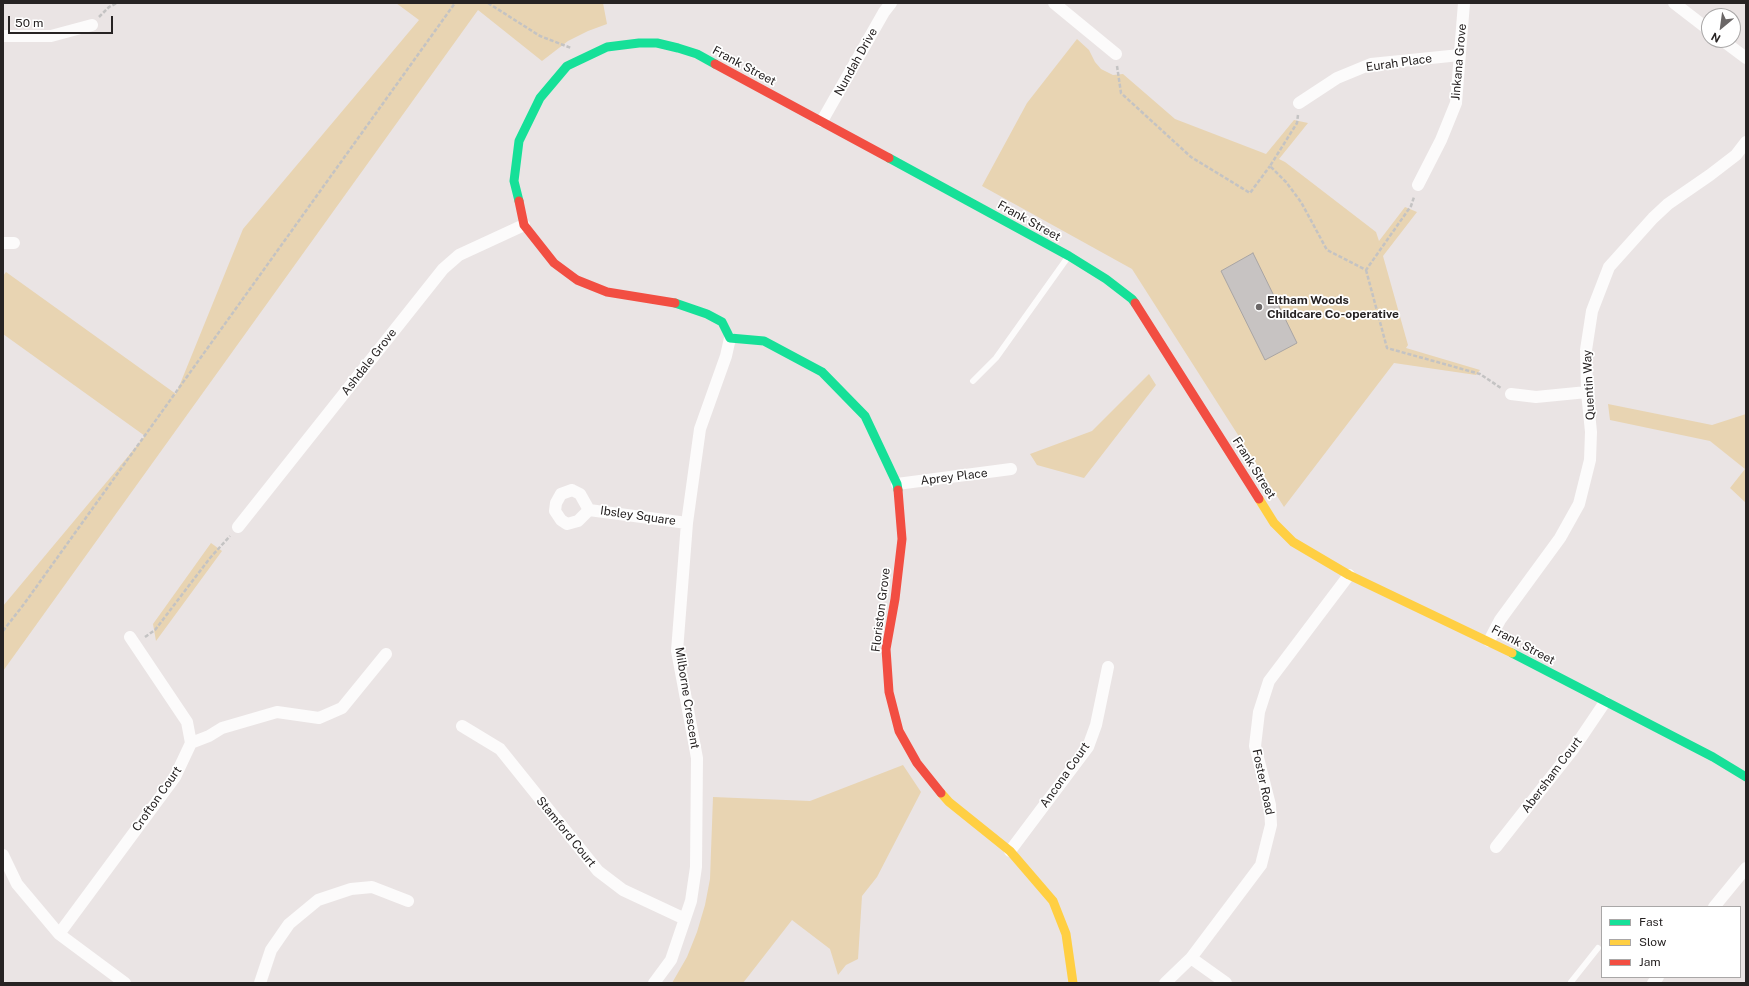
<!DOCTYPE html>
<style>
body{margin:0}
#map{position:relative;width:1749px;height:986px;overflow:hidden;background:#eae4e4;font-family:"Public Sans",sans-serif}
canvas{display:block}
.frame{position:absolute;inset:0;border:4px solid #272323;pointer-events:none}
.legend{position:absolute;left:1601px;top:906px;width:140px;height:72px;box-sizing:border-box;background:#fff;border:1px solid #a9a7a7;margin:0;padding:5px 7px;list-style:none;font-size:12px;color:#272323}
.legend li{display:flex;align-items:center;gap:8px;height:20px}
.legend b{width:20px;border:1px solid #a9a7a7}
.north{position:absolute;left:1701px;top:8px;width:40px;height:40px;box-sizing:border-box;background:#fff;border:1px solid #a9a7a7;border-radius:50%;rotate:209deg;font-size:11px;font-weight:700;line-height:16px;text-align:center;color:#272323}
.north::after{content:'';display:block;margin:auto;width:14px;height:18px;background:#6b6767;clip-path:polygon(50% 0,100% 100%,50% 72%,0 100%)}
.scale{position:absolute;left:8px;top:16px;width:105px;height:18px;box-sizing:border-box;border:2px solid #272323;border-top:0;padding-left:5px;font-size:12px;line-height:14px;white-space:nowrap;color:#272323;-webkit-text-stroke:3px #fff;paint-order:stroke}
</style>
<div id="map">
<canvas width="1749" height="986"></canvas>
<div class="frame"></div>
<ul class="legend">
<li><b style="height:5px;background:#16e098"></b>Fast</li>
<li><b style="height:5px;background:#ffcf43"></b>Slow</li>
<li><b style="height:5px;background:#f24e42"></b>Jam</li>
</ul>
<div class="north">N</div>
<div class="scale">50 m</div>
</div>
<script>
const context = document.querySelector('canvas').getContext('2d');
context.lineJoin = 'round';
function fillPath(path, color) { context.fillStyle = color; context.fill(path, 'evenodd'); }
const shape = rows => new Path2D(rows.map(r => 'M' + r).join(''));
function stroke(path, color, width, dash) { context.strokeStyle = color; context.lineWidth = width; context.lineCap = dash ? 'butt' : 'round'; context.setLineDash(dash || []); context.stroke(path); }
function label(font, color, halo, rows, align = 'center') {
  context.font = font + ' "Public Sans",sans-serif'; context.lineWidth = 3.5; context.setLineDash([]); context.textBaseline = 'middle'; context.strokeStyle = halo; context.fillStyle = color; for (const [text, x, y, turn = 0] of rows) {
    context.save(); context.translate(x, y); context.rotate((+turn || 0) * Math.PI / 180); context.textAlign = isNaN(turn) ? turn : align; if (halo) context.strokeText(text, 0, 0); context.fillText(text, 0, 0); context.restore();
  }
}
const green = shape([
 [396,3,603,3,607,24,588,31,568,41,542,61,478,10,3,671,3,606,145,436,3,334,3,276,6,272,176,394,243,229,419,20],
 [1077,39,1089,50,1095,62,1101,69,1113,75,1123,74,1175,119,1266,154,1294,120,1308,123,1279,159,1285,162,1376,232,1379,241,1405,207,1417,212,1383,256,1408,345,1406,348,1480,370,1476,375,1394,363,1284,507,1132,269,982,186,1027,103],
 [1149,374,1156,385,1084,478,1037,465,1030,454,1092,431],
 [1608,404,1712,425,1746,414,1746,503,1730,488,1745,469,1710,441,1610,420],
 [211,543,222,551,156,641,153,624],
 [903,765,921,792,877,877,862,896,858,959,846,965,838,975,830,949,792,920,743,983,672,983,687,957,697,932,705,905,710,879,713,797,810,801]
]);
const building = shape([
 [1253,253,1297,343,1265,360,1221,271,1253,253]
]);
const path = shape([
 [488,3,540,36,571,48],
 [99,17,109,7,117,3],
 [1117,66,1121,93,1191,157,1250,193,1270,166],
 [1298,115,1297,123,1270,166,1286,182,1301,202,1327,250,1366,270,1411,206,1414,197],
 [1366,270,1387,348,1480,374,1501,388],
 [3,631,24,604,455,3],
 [145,637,155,630,210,558,230,536]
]);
const lane = shape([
 [973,381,996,358,1068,257],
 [1572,983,1571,982,1598,948]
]);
const street = shape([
 [1054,3,1116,54],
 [1674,3,1709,30],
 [3,36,51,36,92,25],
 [1722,40,1746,58],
 [1299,103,1337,78,1371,64,1460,55],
 [822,121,884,12,891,3],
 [1418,185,1441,140,1456,103,1464,3],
 [3,243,14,243],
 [1511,394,1536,397,1587,392],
 [897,484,1011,469],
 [572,490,580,494,589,510,578,521,567,524,561,520,555,511,556,503,561,494,572,490],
 [589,510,687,523],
 [238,527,443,269,459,255,524,225],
 [1489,641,1500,620,1560,538,1579,504,1590,460,1591,432,1587,392,1586,350,1592,311,1609,267,1653,218,1668,204,1710,175,1736,155,1746,142],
 [462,726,500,749,598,871,623,890,685,919],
 [191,743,209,736,222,728,277,712,319,718,342,708,386,654],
 [1496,847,1574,748,1605,702],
 [1010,851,1088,747,1096,725,1108,667],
 [3,855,17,884,59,934,125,983],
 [1714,907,1746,868],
 [59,934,175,777,191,743,187,722,130,637],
 [1191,958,1226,983],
 [260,983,271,950,289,924,318,900,351,889,372,887,408,901],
 [654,983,671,960,691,901,696,867,697,758,677,651,687,523,700,429,726,356,730,338],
 [1165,983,1191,958,1261,865,1271,825,1270,805,1255,746,1259,712,1269,681,1349,575],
 [1653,983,1658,977]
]);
const fast = shape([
 [889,158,1069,256,1106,279,1132,299,1135,303],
 [519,201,514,181,519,141,540,98,567,66,607,47,639,43,657,43,678,48,697,54,715,64],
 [675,303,707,314,722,322,730,338,764,341,822,372,865,416,897,484,898,490],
 [1512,653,1713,757,1746,777]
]);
const slow = shape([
 [1259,499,1274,523,1293,542,1349,575,1512,653],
 [941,793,949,802,1010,851,1053,901,1066,934,1073,983]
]);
const jam = shape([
 [715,64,889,158],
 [519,201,524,225,554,263,577,280,607,292,675,303],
 [1135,303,1259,499],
 [898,490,902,539,895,599,886,649,889,692,899,731,917,763,941,793]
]);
const markers = [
 [1259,307,4,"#6b6767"]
];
const streetNames = [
 ["Nundah Drive",856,62,-61],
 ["Jinkana Grove",1459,62,-85],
 ["Eurah Place",1399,63,-8],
 ["Frank Street",744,66,28],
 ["Frank Street",1029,221,29],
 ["Ashdale Grove",369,362,-52],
 ["Quentin Way",1589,385,-93],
 ["Frank Street",1254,468,58],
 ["Aprey Place",954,477,-7],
 ["Ibsley Square",638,516,8],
 ["Floriston Grove",881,610,-83],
 ["Frank Street",1523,645,28],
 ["Milborne Crescent",687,698,81],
 ["Ancona Court",1065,775,-55],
 ["Abersham Court",1552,775,-53],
 ["Foster Road",1263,782,78],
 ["Crofton Court",157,799,-55],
 ["Stamford Court",566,832,51]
];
const poiNames = [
 ["Eltham Woods",1267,300],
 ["Childcare Co-operative",1267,314]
];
fillPath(green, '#e8d4b2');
fillPath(building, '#c7c3c2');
stroke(building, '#a9a5a4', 1);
stroke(path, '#c4c3c3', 2.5, [4, 2]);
stroke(lane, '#fcfbfb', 6);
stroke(street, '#fcfbfb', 12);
stroke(fast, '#16e098', 9);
stroke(slow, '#ffcf43', 9);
stroke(jam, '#f24e42', 9);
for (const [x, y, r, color] of markers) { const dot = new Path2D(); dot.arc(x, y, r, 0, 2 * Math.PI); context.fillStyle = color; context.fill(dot); stroke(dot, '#fff', 1.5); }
label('12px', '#272323', '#fff', streetNames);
label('bold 12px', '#272323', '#fff', poiNames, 'left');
</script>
